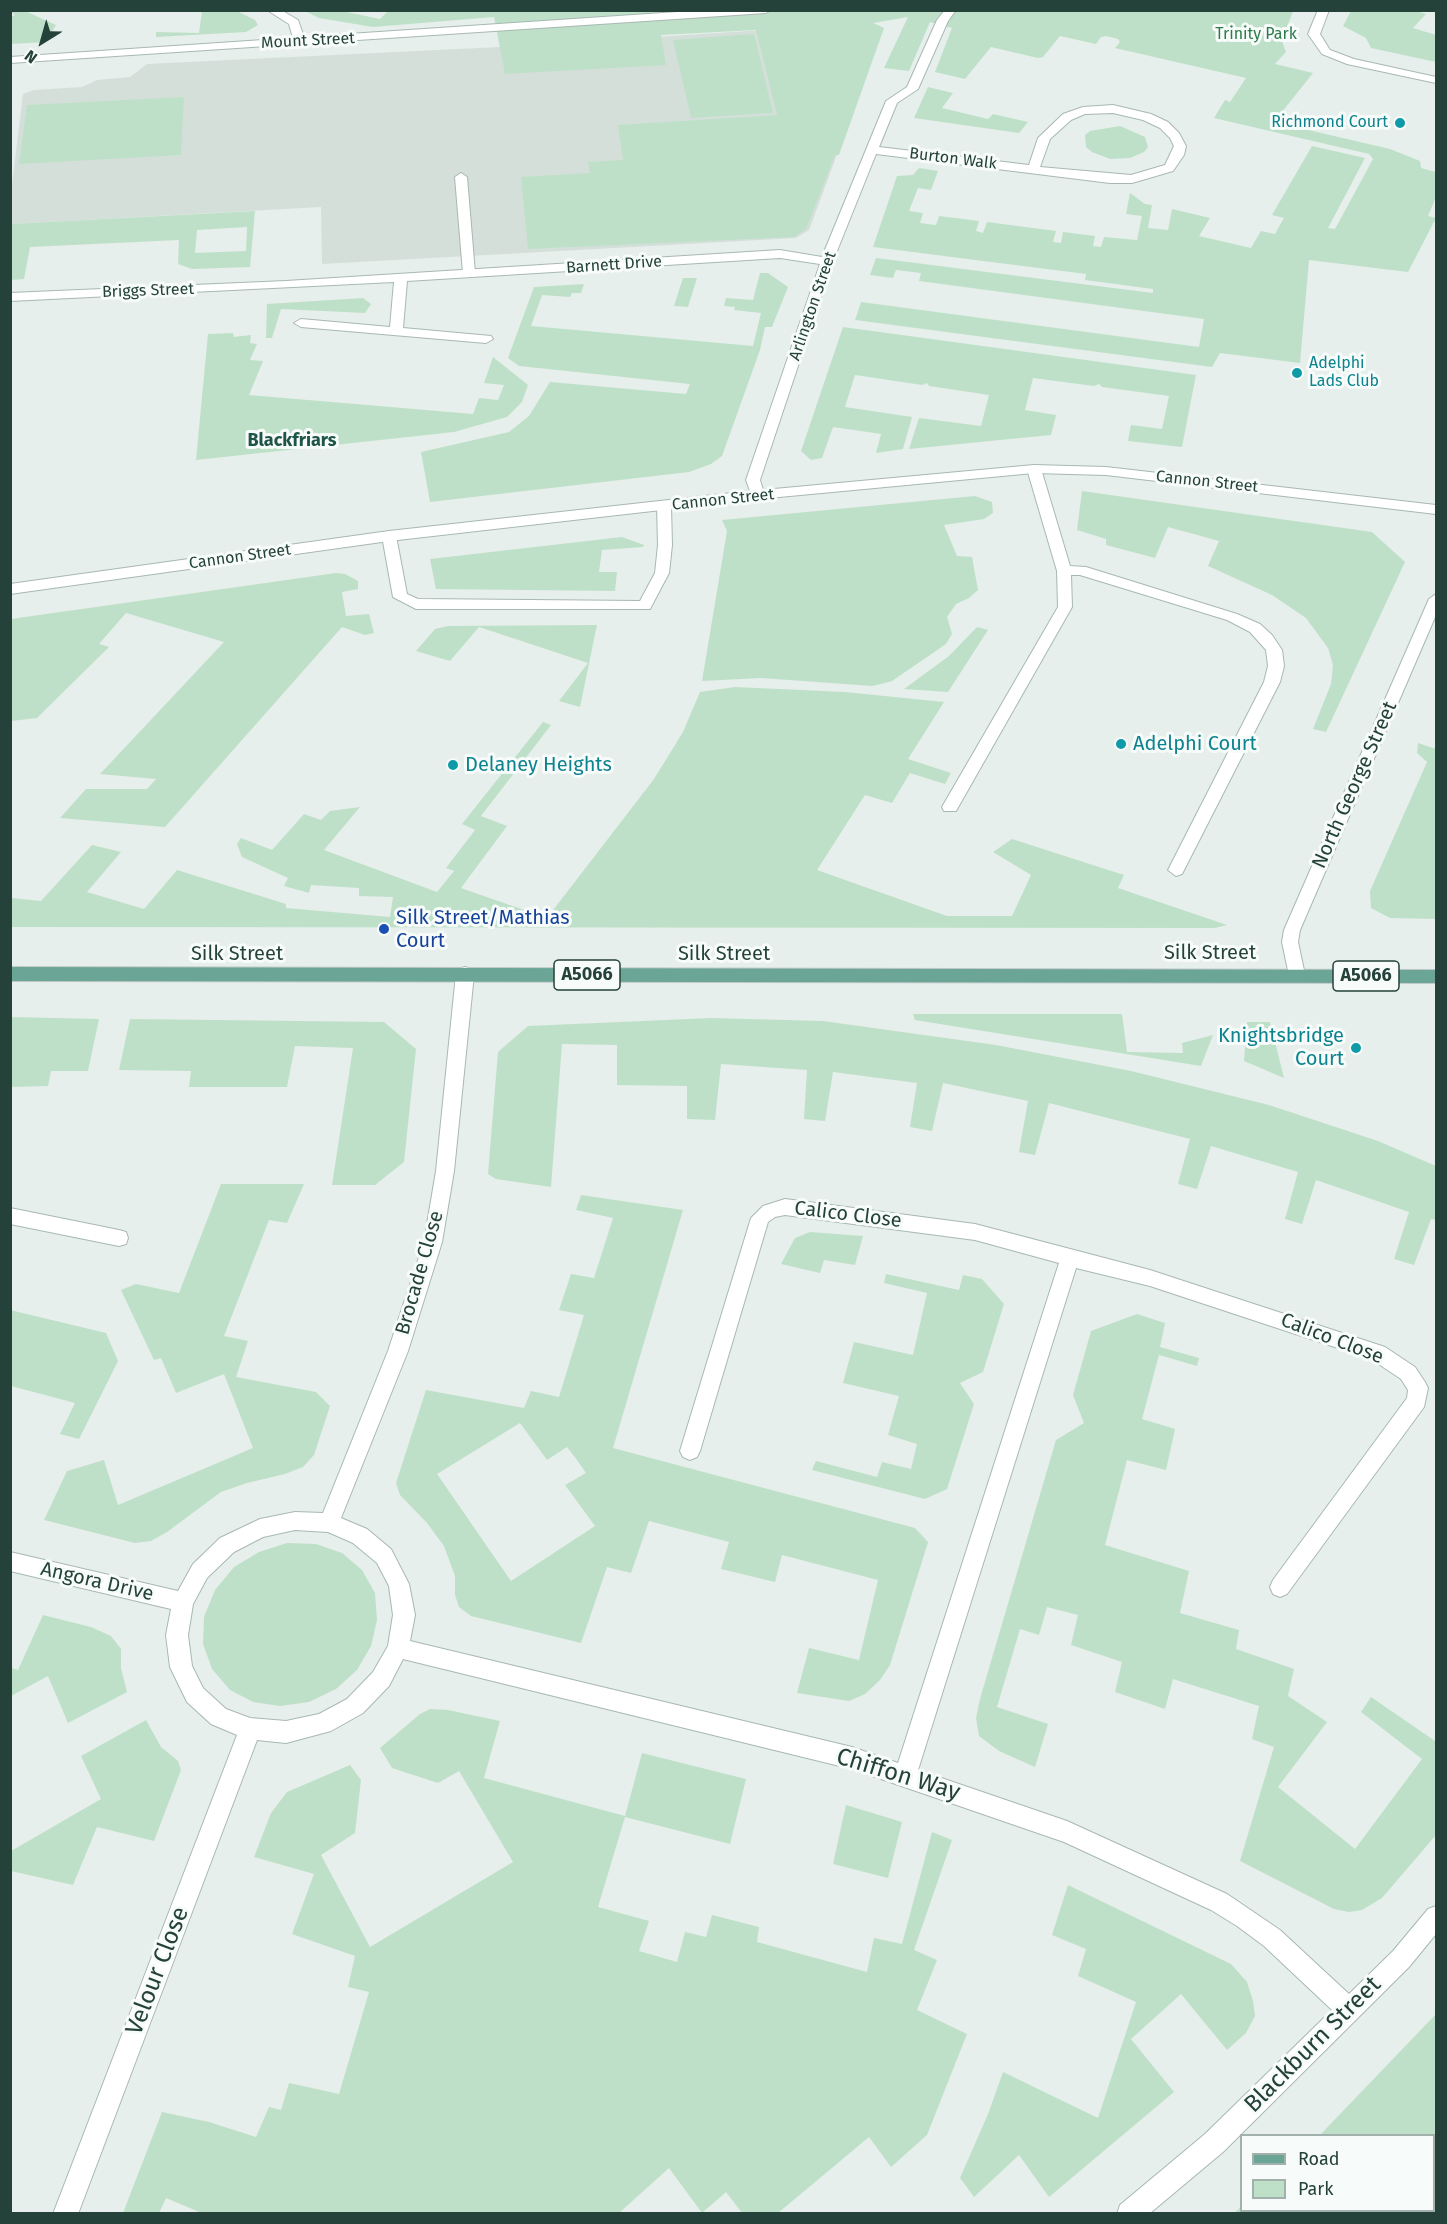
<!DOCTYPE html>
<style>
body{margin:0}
#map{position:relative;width:1447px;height:2224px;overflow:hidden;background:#e6efeb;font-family:"Fira Sans",sans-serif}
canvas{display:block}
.frame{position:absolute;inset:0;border:12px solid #24423a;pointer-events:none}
.legend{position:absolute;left:1240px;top:2134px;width:195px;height:78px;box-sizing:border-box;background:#f7fbf9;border:2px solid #a3b1ad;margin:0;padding:8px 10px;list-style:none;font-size:18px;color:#24423a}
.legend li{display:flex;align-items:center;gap:12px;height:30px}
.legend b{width:30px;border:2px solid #a3b1ad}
.north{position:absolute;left:12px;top:12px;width:60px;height:60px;-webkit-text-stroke:4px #f7fbf9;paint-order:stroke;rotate:217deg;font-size:16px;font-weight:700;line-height:24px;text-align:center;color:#24423a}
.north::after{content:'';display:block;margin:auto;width:21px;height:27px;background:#24423a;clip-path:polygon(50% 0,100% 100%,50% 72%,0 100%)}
</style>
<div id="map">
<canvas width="1447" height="2224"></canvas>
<div class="frame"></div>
<ul class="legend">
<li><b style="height:8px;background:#6aa596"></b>Road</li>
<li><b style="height:16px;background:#bfe0c8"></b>Park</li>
</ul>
<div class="north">N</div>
</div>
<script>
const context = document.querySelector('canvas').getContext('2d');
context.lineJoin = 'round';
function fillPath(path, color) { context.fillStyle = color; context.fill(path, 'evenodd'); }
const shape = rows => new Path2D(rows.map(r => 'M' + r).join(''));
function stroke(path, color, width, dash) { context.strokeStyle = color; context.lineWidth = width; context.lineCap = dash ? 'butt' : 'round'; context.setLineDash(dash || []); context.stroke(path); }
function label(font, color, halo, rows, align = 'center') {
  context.font = font + ' "Fira Sans",sans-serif'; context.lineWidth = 6; context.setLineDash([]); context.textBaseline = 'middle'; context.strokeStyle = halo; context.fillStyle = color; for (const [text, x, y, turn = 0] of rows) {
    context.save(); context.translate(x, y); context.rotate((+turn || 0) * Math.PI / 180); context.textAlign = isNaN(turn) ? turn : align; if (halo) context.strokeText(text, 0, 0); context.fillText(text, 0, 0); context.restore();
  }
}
const built = shape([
 [872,23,884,28,809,230,796,238,322,264,321,207,11,224,11,193,23,94,34,90,82,87,97,80,130,77,147,64,500,47]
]);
const green = shape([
 [389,10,1293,11,1282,41,1286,52,1275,64,1313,73,1274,122,1390,149,1420,161,1421,168,1436,172,1436,197,1428,216,1436,218,1408,272,1309,260,1300,363,1220,353,1212,367,855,320,861,302,1199,347,1204,319,919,281,921,273,896,270,893,278,870,275,876,258,1153,293,1153,289,1085,280,1086,274,873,247,897,176,913,175,919,168,938,171,931,190,918,188,909,211,923,213,920,223,936,225,939,216,979,221,976,231,983,233,987,222,1056,231,1053,242,1061,243,1063,232,1095,236,1093,246,1101,247,1104,237,1137,240,1142,216,1126,214,1130,193,1145,204,1152,205,1148,228,1168,230,1172,209,1210,218,1199,236,1251,248,1261,231,1275,234,1284,218,1272,215,1312,146,1365,158,1328,228,1335,229,1373,159,1369,154,1214,118,1225,100,1230,102,1246,78,1115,48,1120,42,1118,39,1106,36,1101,37,1096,44,1060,36,1043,57,1038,58,991,47,965,79,935,72,952,28,930,22,909,71,884,68,908,17,873,23,884,28,839,155,835,155,806,229,794,237,528,249,521,177,590,173,588,162,623,160,618,125,777,115,756,30,661,35,666,65,505,74,494,17,373,27,319,18,305,11,342,11,380,19],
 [25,11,56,25,46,42,11,44,11,17,15,15,11,12],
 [195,11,195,10,237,11,255,20,258,25,246,32,156,37,156,32,199,33,202,11],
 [1416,11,1426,14,1413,28,1436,35,1436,62,1371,48,1366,38,1343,26,1351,11],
 [754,34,773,113,691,118,673,40],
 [928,87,953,93,942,108,988,119,993,114,1028,122,1019,133,914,118],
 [184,97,181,155,19,164,27,105],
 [1120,126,1145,137,1148,147,1144,152,1130,158,1110,159,1092,152,1086,147,1085,135,1090,131],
 [255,211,250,267,192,269,178,264,179,240,30,247,24,279,11,280,11,224],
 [247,227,246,251,195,253,197,230],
 [760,273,768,273,788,287,772,327,765,327,760,350,722,456,711,464,689,472,430,502,421,452,509,432,529,416,550,382,686,394,690,384,519,366,508,358,534,287,584,284,581,293,572,293,570,297,542,295,531,326,753,346,761,313,734,310,735,307,724,306,726,298,753,300],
 [683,278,697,278,688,307,674,306],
 [363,298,371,304,365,313,281,309,272,338,266,338,267,304],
 [843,327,1196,375,1182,447,1128,441,1131,425,1162,429,1169,396,1102,387,1099,384,1094,386,1033,378,1025,410,1056,415,1051,435,909,449,919,418,981,426,989,395,929,386,927,383,922,385,855,375,845,407,912,417,903,449,876,453,881,434,833,427,822,458,811,460,801,451],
 [233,333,234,337,251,335,250,343,257,344,250,360,263,361,249,395,473,414,479,398,498,400,504,385,484,383,493,357,528,385,522,402,507,417,454,432,196,460,208,334],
 [1082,491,1372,532,1405,562,1326,732,1313,729,1331,684,1333,665,1328,648,1306,618,1272,595,1208,566,1219,541,1168,527,1155,558,1106,545,1106,539,1077,530],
 [975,496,992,502,993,513,984,519,944,525,957,556,972,557,978,590,969,598,956,604,947,617,952,634,946,644,892,681,873,686,761,678,702,681,727,531,722,520],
 [622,537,644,545,643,547,602,550,599,572,617,572,615,591,436,589,430,559],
 [336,573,345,574,358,581,358,589,342,592,346,616,369,614,374,633,365,635,342,627,165,827,60,818,86,789,147,789,156,779,100,774,224,642,126,613,99,644,109,647,37,718,11,721,11,619],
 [597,625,580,707,559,701,588,663,479,627,450,661,416,651,435,629,448,626],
 [977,627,988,630,948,692,904,689,949,656],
 [735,687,845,692,944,702,908,759,951,773,945,784,910,773,892,803,865,795,817,870,947,916,1012,916,1031,875,993,852,1012,839,1124,875,1118,888,1227,925,1215,928,11,927,11,898,41,901,92,845,121,852,87,892,144,909,177,870,286,904,286,908,390,917,393,897,359,896,359,888,311,885,309,893,284,886,288,878,242,857,237,844,241,838,272,850,304,814,321,820,330,811,360,807,324,850,437,892,454,871,446,868,475,830,462,824,543,722,551,725,481,816,507,826,461,888,547,918,654,779,683,732,700,692],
 [1418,743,1436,749,1436,919,1390,918,1371,908,1370,891,1427,762,1417,753],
 [913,1014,1122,1014,1127,1052,1183,1053,1182,1043,1213,1035,1201,1066,915,1020],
 [11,1017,99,1019,88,1071,51,1071,48,1086,11,1087],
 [711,1018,823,1021,996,1045,1131,1071,1269,1105,1378,1141,1436,1166,1436,1220,1431,1219,1414,1265,1394,1259,1409,1212,1316,1180,1302,1224,1285,1219,1298,1172,1211,1146,1197,1189,1178,1184,1190,1139,1049,1103,1035,1155,1019,1152,1028,1101,943,1083,932,1131,910,1127,917,1083,833,1072,825,1121,804,1119,807,1070,721,1064,715,1120,687,1119,687,1086,617,1085,617,1045,562,1044,551,1187,496,1179,488,1174,498,1052,528,1026],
 [130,1019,384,1022,416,1049,404,1162,375,1185,332,1185,353,1048,295,1046,287,1087,189,1087,191,1071,119,1070],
 [1247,1022,1270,1022,1284,1078,1244,1061],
 [221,1184,304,1184,287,1223,269,1220,224,1336,248,1341,236,1377,316,1392,330,1406,314,1455,303,1467,285,1474,247,1483,221,1492,167,1532,151,1541,135,1543,44,1520,67,1471,104,1460,118,1505,253,1448,224,1374,176,1393,161,1358,154,1360,121,1290,136,1284,179,1293],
 [581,1195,683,1210,613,1448,915,1528,928,1542,890,1665,880,1680,865,1694,849,1701,797,1693,809,1648,859,1660,878,1580,782,1555,775,1582,721,1569,729,1542,649,1521,631,1573,607,1567,581,1643,471,1616,459,1607,455,1595,455,1576,444,1546,427,1523,400,1495,396,1483,426,1390,524,1408,531,1391,559,1397,584,1315,559,1310,571,1274,594,1278,613,1218,576,1210],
 [520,1423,547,1460,567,1447,577,1460,586,1473,565,1485,595,1526,511,1581,437,1474],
 [810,1232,863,1236,855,1265,824,1260,820,1273,781,1264,795,1238],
 [886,1274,959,1290,963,1275,982,1279,1004,1304,983,1372,960,1383,974,1404,947,1489,925,1499,812,1470,816,1461,877,1477,882,1462,911,1469,917,1444,888,1435,899,1396,843,1383,854,1342,913,1355,927,1293,884,1283],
 [10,1310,106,1333,118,1361,79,1439,60,1434,75,1403,11,1386],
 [1137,1314,1165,1323,1160,1347,1199,1358,1197,1366,1159,1355,1142,1419,1175,1429,1166,1470,1127,1460,1105,1545,1189,1571,1180,1613,1239,1630,1236,1649,1294,1669,1288,1696,1327,1722,1278,1787,1355,1849,1422,1759,1361,1712,1371,1697,1435,1741,1436,1739,1436,1835,1382,1898,1362,1910,1349,1912,1334,1909,1240,1861,1274,1747,1252,1739,1259,1706,1173,1679,1165,1709,1115,1692,1122,1662,1071,1645,1078,1615,1047,1607,1039,1635,1020,1629,997,1707,1048,1724,1035,1767,999,1751,979,1736,976,1718,980,1699,1056,1440,1084,1423,1073,1395,1091,1331],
 [287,1543,316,1544,342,1553,362,1570,375,1593,377,1620,371,1646,357,1670,336,1689,309,1702,280,1706,253,1702,230,1690,212,1669,203,1644,204,1617,215,1590,234,1567,259,1552],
 [43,1615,91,1627,111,1636,121,1649,121,1668,127,1692,68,1723,48,1676,11,1696,11,1668,18,1670],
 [430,1709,448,1710,500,1721,484,1778,625,1816,642,1753,746,1779,730,1844,625,1817,598,1907,649,1921,639,1951,677,1962,685,1932,706,1937,712,1915,759,1927,757,1942,867,1972,874,1938,902,1944,932,1832,952,1840,914,1950,937,1960,917,2010,967,2034,927,2135,891,2167,869,2137,778,2213,742,2213,726,2192,702,2213,669,2168,619,2213,204,2214,166,2198,159,2213,123,2213,162,2112,209,2122,256,2137,269,2107,281,2110,289,2083,339,2094,369,1992,348,1987,355,1956,292,1934,314,1874,254,1857,271,1813,287,1792,350,1765,361,1780,355,1833,321,1855,370,1947,513,1862,459,1771,438,1783,392,1768,380,1748,420,1714],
 [146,1720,161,1747,178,1761,181,1770,154,1841,97,1827,73,1885,11,1871,11,1851,101,1799,81,1756],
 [846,1805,902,1822,888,1878,833,1864],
 [1068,1885,1231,1964,1247,1982,1253,2001,1255,2016,1246,2033,1227,2050,1181,1994,1131,2039,1174,2092,1049,2197,1019,2155,974,2197,960,2178,988,2114,1003,2072,1098,2118,1136,2002,1078,1976,1086,1949,1052,1935],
 [1436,2014,1436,2184,1434,2187,1434,2136,1320,2135],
 [1241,2207,1242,2210,1406,2211,1402,2214,1234,2213]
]);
const lane = shape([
 [461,173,467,177,475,273,469,277,463,273,455,177,461,173],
 [1034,465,1041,469,1070,566,1086,567,1237,614,1260,624,1272,635,1282,650,1284,666,1280,682,1182,874,1176,876,1168,870,1264,682,1268,666,1266,650,1250,632,1227,620,1080,575,1071,575,1072,607,956,811,944,811,942,807,1058,607,1057,571,1027,469,1034,465],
 [664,502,671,506,672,545,669,573,650,609,416,609,393,597,382,536,389,531,396,536,407,594,418,599,640,601,655,573,658,545,657,506,664,502]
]);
const street = shape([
 [267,10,281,10,298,20,304,37,708,10,771,10,766,13,10,63,10,57,293,38,289,24,267,10],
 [945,10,956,10,948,21,918,89,897,103,879,147,1029,165,1038,138,1063,114,1083,107,1113,105,1151,114,1168,122,1179,133,1186,146,1184,155,1173,171,1132,183,1110,183,876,154,833,261,760,480,763,490,1034,465,1106,467,1436,505,1436,514,1106,475,1034,473,758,499,389,541,10,594,10,584,389,531,750,491,746,480,820,264,780,258,407,281,403,328,491,336,493,339,486,343,301,327,294,323,301,319,390,327,394,282,10,301,10,293,286,281,780,250,822,257,886,101,907,87,937,20,945,10],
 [1113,113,1143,120,1160,128,1170,138,1174,146,1165,165,1131,175,1040,167,1050,139,1071,120,1085,114,1113,113],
 [1318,10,1329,10,1320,34,1330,50,1354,59,1436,77,1436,83,1347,64,1322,54,1308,34,1318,10],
 [1436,594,1436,615,1300,930,1298,942,1305,975,1302,980,1296,982,1290,980,1282,942,1284,930,1429,599,1436,594],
 [465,967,471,969,474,974,454,1171,442,1242,408,1351,341,1518,367,1529,391,1549,409,1584,415,1615,410,1641,852,1747,898,1763,1059,1263,975,1240,785,1215,775,1217,768,1222,700,1451,697,1457,690,1460,683,1457,680,1451,751,1218,763,1206,785,1199,975,1224,1150,1270,1385,1347,1415,1367,1425,1382,1428,1388,1424,1407,1287,1594,1280,1597,1273,1594,1270,1587,1273,1580,1407,1398,1408,1390,1401,1379,1371,1359,1150,1286,1076,1268,918,1770,1067,1821,1227,1894,1280,1930,1349,1994,1393,1951,1428,1909,1436,1906,1436,1934,1409,1967,1223,2152,1149,2214,1117,2214,1120,2205,1205,2134,1332,2010,1264,1946,1237,1926,1211,1910,1064,1842,852,1769,403,1659,389,1686,363,1713,331,1731,286,1743,257,1740,78,2214,53,2214,237,1735,211,1724,187,1702,170,1667,166,1635,171,1609,10,1571,10,1552,178,1591,193,1564,220,1538,260,1519,295,1512,323,1513,388,1351,424,1242,436,1171,456,974,459,969,465,967],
 [295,1530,328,1532,353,1543,377,1563,389,1586,393,1615,388,1646,373,1672,347,1699,319,1714,286,1721,250,1718,226,1709,203,1688,192,1666,188,1635,193,1604,207,1578,234,1552,263,1537,295,1530],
 [10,1208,119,1230,126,1232,128,1238,126,1244,119,1246,10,1224,10,1208]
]);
const primary = shape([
 [10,967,1436,970,1436,983,10,981,10,967]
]);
const markers = [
 [1400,123,6,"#0f9aa8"],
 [1297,373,6,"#0f9aa8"],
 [1121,744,6,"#0f9aa8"],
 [453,765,6,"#0f9aa8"],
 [384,929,6,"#1a4fb4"],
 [1356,1048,6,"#0f9aa8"]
];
const farParknames = [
 ["Trinity Park",1256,35]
];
const farStreetnames = [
 ["Mount Street",308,41,-3],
 ["Burton Walk",953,159,7],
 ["Barnett Drive",614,265,-4],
 ["Briggs Street",148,291,-2],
 ["Arlington Street",813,306,-71],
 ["Cannon Street",1207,482,6],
 ["Cannon Street",723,500,-6],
 ["Cannon Street",240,557,-8]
];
const farCulturenames = [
 ["Richmond Court",1388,123],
 ["Adelphi",1309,364,"left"],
 ["Lads Club",1309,382,"left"]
];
const farQuarternames = [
 ["Blackfriars",292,441]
];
const shields = [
 [587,975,66],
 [1366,976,66]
];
const shieldNames = [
 ["A5066",587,975],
 ["A5066",1366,976]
];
const cultureNames = [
 ["Adelphi Court",1133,744],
 ["Delaney Heights",465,765],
 ["Knightsbridge",1344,1036,"right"],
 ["Court",1344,1059,"right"]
];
const streetNames = [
 ["North George Street",1355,785,-66],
 ["Silk Street",1210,953],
 ["Silk Street",237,954],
 ["Silk Street",724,954],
 ["Calico Close",848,1215,7],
 ["Brocade Close",420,1273,-74],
 ["Calico Close",1332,1339,21],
 ["Angora Drive",97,1582,13]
];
const transitNames = [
 ["Silk Street/Mathias",396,918],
 ["Court",396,941]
];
const nearStreetnames = [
 ["Chiffon Way",898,1775,17],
 ["Velour Close",158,1971,-69],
 ["Blackburn Street",1313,2045,-45]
];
fillPath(built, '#d4dfda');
fillPath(green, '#bfe0c8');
stroke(lane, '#a8b8b2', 2);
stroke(street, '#a8b8b2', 2);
stroke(primary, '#c2cac8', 2);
fillPath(lane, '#fff');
fillPath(street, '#fff');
fillPath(primary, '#6aa596');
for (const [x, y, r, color] of markers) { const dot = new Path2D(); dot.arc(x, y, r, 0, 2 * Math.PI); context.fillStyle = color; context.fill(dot); stroke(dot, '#f7fbf9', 2); }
label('16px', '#2d7a4b', '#f7fbf9', farParknames);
label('16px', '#24423a', '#f7fbf9', farStreetnames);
label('16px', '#0d838f', '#f7fbf9', farCulturenames, 'right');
label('bold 18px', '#1f5548', '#f7fbf9', farQuarternames);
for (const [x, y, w] of shields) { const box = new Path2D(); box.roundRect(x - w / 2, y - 15, w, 30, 4.5); context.fillStyle = '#f7fbf9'; context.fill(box); stroke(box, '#24423a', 1.5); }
label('bold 18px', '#24423a', null, shieldNames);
label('20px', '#0d838f', '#f7fbf9', cultureNames, 'left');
label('20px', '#24423a', '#f7fbf9', streetNames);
label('20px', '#164399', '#f7fbf9', transitNames, 'left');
label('24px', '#24423a', '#f7fbf9', nearStreetnames);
</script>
